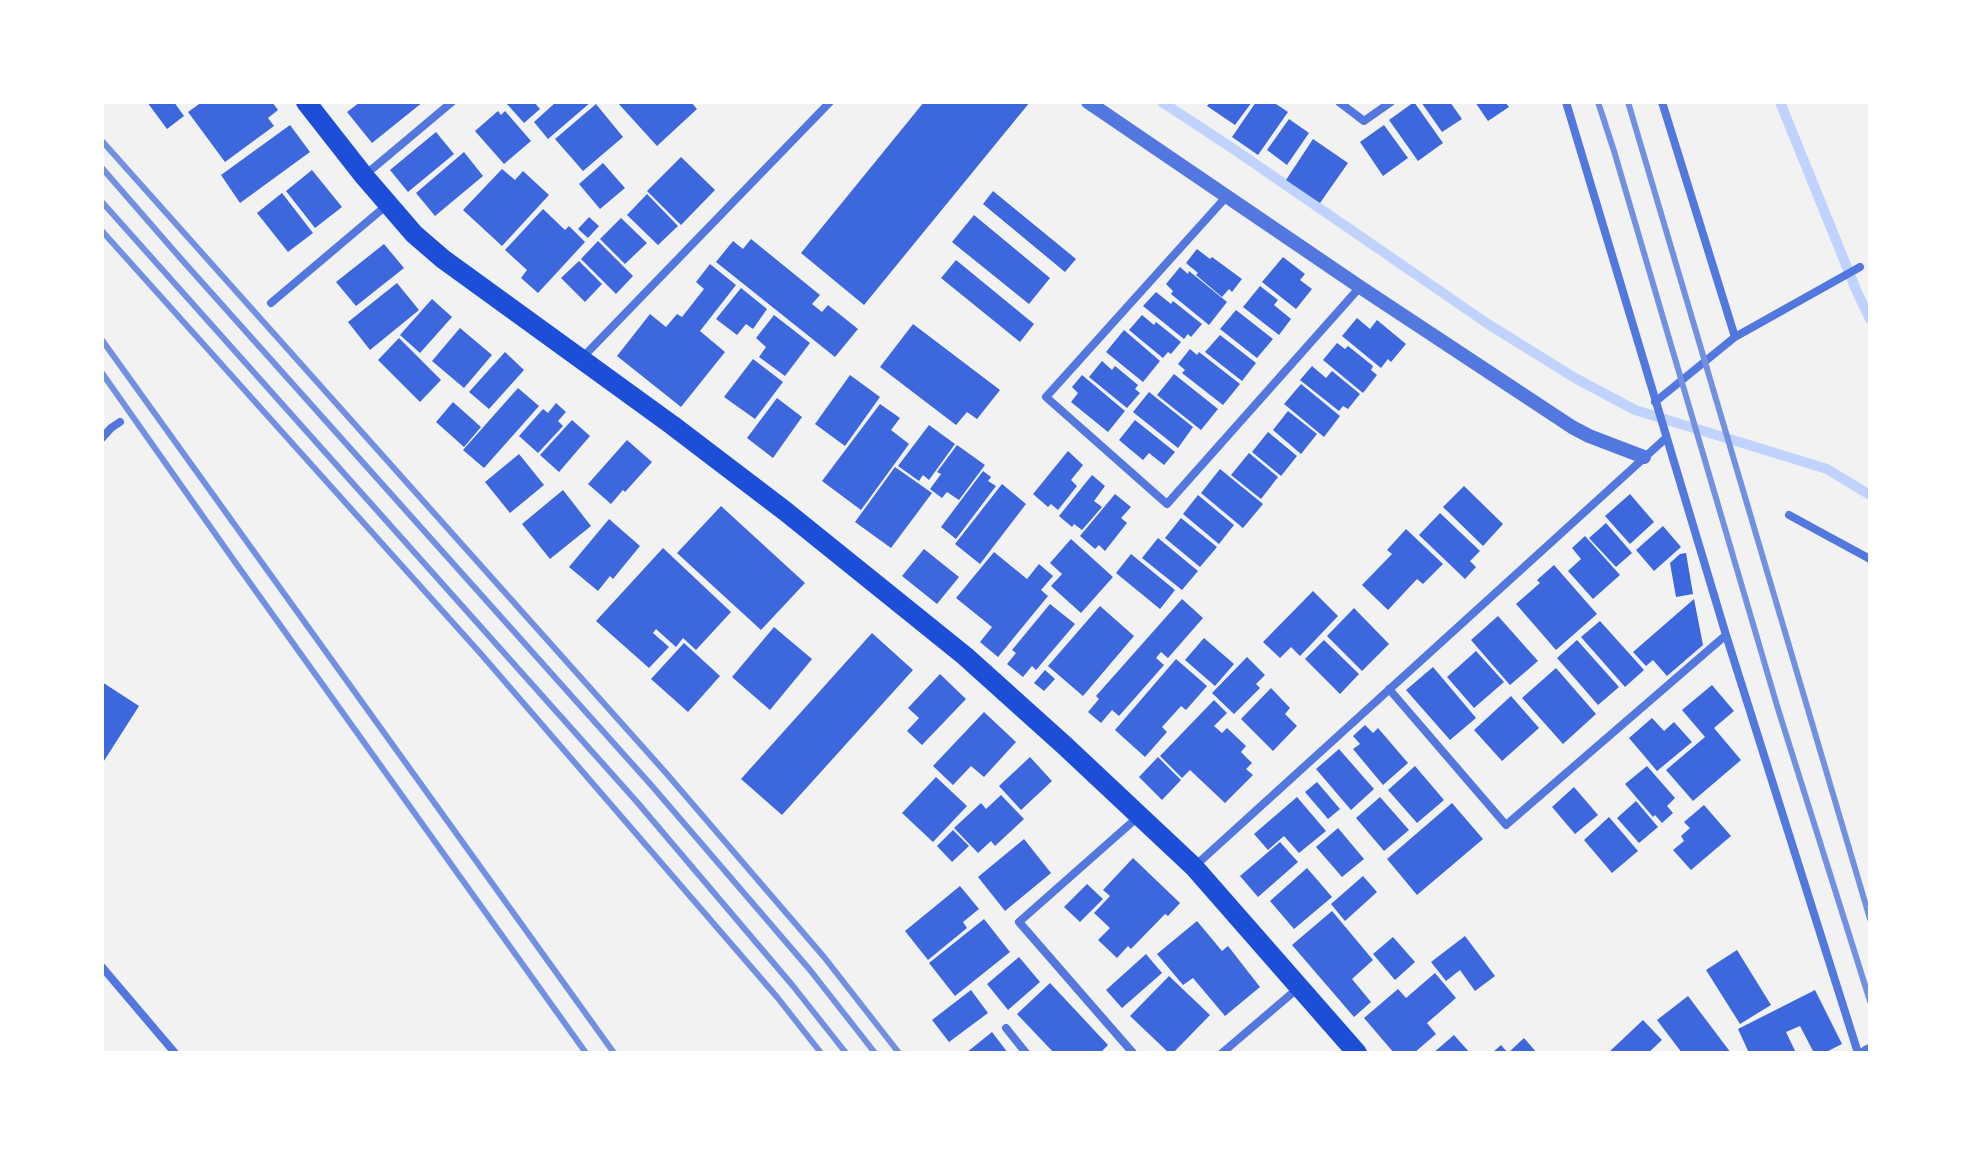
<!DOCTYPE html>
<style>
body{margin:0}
#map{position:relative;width:1972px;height:1155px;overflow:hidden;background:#f2f2f2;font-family:"PT Serif",serif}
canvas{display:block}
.frame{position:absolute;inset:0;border:104px solid #fff;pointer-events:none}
</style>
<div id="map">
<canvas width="1972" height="1155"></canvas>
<div class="frame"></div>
</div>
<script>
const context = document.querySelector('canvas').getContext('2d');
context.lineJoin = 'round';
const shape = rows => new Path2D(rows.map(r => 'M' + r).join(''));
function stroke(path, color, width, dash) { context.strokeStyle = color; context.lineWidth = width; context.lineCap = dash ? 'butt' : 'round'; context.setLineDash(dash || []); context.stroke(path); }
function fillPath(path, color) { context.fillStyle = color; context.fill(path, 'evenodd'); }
const stream = shape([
 [1162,102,1232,148,1488,324,1575,378,1635,410,1827,469,1870,495],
 [1780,102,1857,292,1870,319]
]);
const building = shape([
 [147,102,174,102,184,116,167,129],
 [202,102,272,102,278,110,268,118,274,126,225,162,188,112],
 [360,102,423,102,372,143,347,112],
 [510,102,534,102,540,109,524,123,507,104],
 [554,102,591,102,548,139,534,122,555,103],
 [617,102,691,102,697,109,657,146],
 [924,102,1030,102,864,305,801,253],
 [1210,102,1252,102,1235,125,1207,106],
 [1256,102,1273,102,1288,112,1258,155,1232,137],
 [1414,102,1443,143,1418,161,1389,120],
 [1421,102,1450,102,1462,119,1442,132],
 [1475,102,1505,102,1509,107,1488,121],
 [596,104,623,137,583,171,555,139],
 [498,111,501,115,505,111,531,141,504,164,475,131],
 [1289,119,1309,133,1287,165,1267,150],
 [290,125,310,152,240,203,221,175],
 [1384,125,1408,158,1383,176,1360,142],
 [436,132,454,154,408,192,390,170],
 [1313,139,1348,163,1320,203,1286,180],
 [464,152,483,176,435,216,416,193],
 [681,157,715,190,681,225,647,191],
 [603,163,625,188,600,209,579,184],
 [502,169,515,180,523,171,549,195,502,246,463,210],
 [312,170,342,207,315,228,286,191],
 [993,191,1076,259,1065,272,983,204],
 [282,193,313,233,288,252,257,213],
 [647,194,678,226,658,245,627,215],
 [543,209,565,230,569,226,585,242,538,293,521,278,527,270,505,250],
 [974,215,1050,278,1029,304,952,242],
 [589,217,599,226,588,238,578,229],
 [621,218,647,243,625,264,600,239],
 [751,239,820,295,812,304,822,312,828,305,858,329,835,357,716,262,733,241,743,249],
 [598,241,633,276,616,294,581,259],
 [384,244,404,268,356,306,336,282],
 [1197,249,1210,259,1212,257,1242,279,1232,292,1229,289,1222,297,1196,275,1198,273,1186,263],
 [1283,257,1305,274,1300,280,1312,289,1296,309,1262,282],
 [956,260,1034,324,1020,342,941,278],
 [579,261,602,284,585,302,561,278],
 [710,264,736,285,700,331,725,352,681,407,617,356,650,314,666,327,677,314,682,317,704,289,696,282],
 [1180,267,1188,274,1189,271,1227,302,1209,325,1171,294,1173,291,1166,284],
 [397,283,419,310,370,350,348,322],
 [1260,286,1278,300,1274,305,1291,319,1279,335,1243,307],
 [741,288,767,309,753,329,746,324,737,335,716,319],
 [1156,292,1171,304,1173,301,1202,324,1191,337,1188,334,1184,339,1143,306],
 [432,299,452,317,420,353,400,335],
 [1236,310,1273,339,1257,358,1220,329],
 [774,315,810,343,785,376,759,357,766,347,756,338],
 [1142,315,1154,325,1156,322,1181,342,1171,354,1168,352,1163,358,1129,330],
 [1357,318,1370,329,1377,320,1406,344,1391,362,1388,359,1381,368,1342,336],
 [913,324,1000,390,977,419,967,412,956,425,880,367],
 [460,328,492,355,464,388,432,361],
 [1124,330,1160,361,1143,382,1106,352],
 [1220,335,1256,363,1242,381,1205,352],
 [399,338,441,380,420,402,378,360],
 [1337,343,1345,349,1348,346,1373,366,1371,370,1377,375,1363,393,1323,360],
 [1190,349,1197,355,1199,352,1240,384,1223,405,1182,373,1185,370,1178,364],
 [505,352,524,370,489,409,469,392],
 [753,359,783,382,755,419,724,397],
 [1102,361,1112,370,1115,366,1138,385,1135,389,1140,393,1127,408,1089,377],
 [1312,366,1326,378,1332,371,1360,394,1348,409,1343,406,1339,411,1300,380],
 [1174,374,1218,409,1201,430,1157,395],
 [850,375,880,397,845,446,815,424],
 [1082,375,1125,411,1108,432,1071,402,1078,393,1072,387],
 [1301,384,1340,416,1324,437,1284,404],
 [518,388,539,406,484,468,463,450],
 [1149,392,1193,427,1178,448,1133,412],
 [777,398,802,417,773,458,747,438],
 [453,402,481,427,464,447,436,422],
 [556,403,566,412,558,421,563,426,538,453,519,436,543,409,548,413],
 [880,404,900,418,891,430,909,444,861,510,822,481],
 [1288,411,1317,434,1301,454,1273,430],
 [572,420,590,436,559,472,540,455],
 [1135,420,1175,452,1164,465,1149,453,1143,460,1119,440],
 [929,425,955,444,929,480,923,475,919,481,898,466],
 [1268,432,1297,456,1281,476,1252,452],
 [627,440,652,462,625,492,623,490,611,504,588,484],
 [957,445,985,465,959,500,947,492,942,498,930,489,941,474,937,472],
 [1068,451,1083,465,1071,480,1077,486,1058,510,1051,504,1048,507,1033,494],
 [1249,453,1278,477,1261,499,1231,475],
 [519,454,544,485,510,513,485,482],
 [895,467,932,493,891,548,855,522],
 [1220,469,1263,504,1243,528,1201,493],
 [983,471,991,477,988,481,996,486,956,539,941,527],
 [1092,475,1105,486,1094,501,1102,507,1082,530,1074,524,1072,527,1059,516],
 [1002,484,1026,504,980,564,955,544],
 [1464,486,1503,524,1483,546,1443,507],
 [563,490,591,526,550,559,522,524],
 [1115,494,1131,507,1121,518,1127,523,1105,551,1099,545,1095,549,1080,536],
 [1630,494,1654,522,1630,544,1605,516],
 [1198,495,1234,525,1219,544,1183,514],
 [721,506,805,583,761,630,677,553],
 [1440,513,1480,551,1470,561,1476,567,1465,579,1419,535],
 [1181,518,1217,547,1200,567,1165,538],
 [609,519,640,546,613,579,610,576,598,591,569,567],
 [1606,523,1632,553,1616,567,1589,538],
 [1663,526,1681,547,1654,571,1636,550],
 [1406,529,1443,564,1423,584,1417,579,1388,610,1362,585,1392,554,1387,550],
 [1585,536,1620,575,1593,599,1568,571,1581,559,1572,548],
 [1158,538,1198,571,1182,590,1142,558],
 [1071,539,1113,577,1081,613,1051,586,1062,574,1050,563],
 [663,548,731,612,696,650,683,638,676,647,656,629,653,633,669,647,649,668,596,621],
 [924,549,959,577,937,604,902,576],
 [994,552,1027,579,1039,564,1053,576,1041,590,1048,596,998,657,980,642,992,627,956,598],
 [1686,553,1693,594,1676,597,1670,563,1680,554],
 [1131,554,1175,590,1160,609,1116,573],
 [1554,565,1597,614,1556,650,1516,604,1540,583,1537,580],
 [1313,591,1338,616,1300,656,1291,647,1280,658,1263,642],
 [1182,599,1203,618,1168,658,1161,652,1156,658,1164,665,1119,716,1112,710,1101,723,1088,712,1099,699,1096,696],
 [1694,599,1703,645,1667,676,1653,660,1646,666,1633,652],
 [1050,604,1075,624,1036,670,1032,666,1023,677,1007,664,1016,653,1012,650],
 [1100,606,1134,636,1083,696,1048,666],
 [1354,608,1389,644,1362,671,1327,636],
 [1498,616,1538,661,1510,685,1471,640],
 [1600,621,1644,670,1625,687,1581,637],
 [774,627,812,659,770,710,732,677],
 [872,633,913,670,782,815,741,779],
 [1204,638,1234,664,1215,686,1185,660],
 [1324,640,1359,674,1340,694,1305,659],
 [1577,640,1619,687,1598,705,1557,658],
 [684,643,720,676,688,712,651,679],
 [1476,651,1504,682,1474,708,1447,677],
 [1247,657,1265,675,1256,684,1260,688,1234,714,1212,693],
 [1176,659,1207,686,1186,710,1181,706,1162,727,1167,732,1145,757,1115,730],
 [1433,667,1476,718,1450,740,1406,690],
 [1556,668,1596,714,1563,744,1522,698],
 [1045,670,1055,679,1044,691,1034,683],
 [940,674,966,699,922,745,907,731,919,718,908,708],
 [102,682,139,706,102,764],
 [1712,685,1734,711,1714,728,1741,760,1693,801,1666,770,1705,737,1682,710],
 [1271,688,1290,708,1285,714,1297,726,1273,751,1241,719],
 [1511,696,1539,728,1502,761,1474,730],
 [1214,700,1227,713,1214,726,1222,733,1227,728,1246,746,1241,752,1252,763,1246,769,1253,775,1225,803,1190,770,1182,778,1160,756],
 [984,712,1016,742,984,777,971,766,953,785,933,766],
 [1652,718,1664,731,1674,722,1692,742,1657,771,1629,738],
 [1365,725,1373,733,1378,728,1408,763,1383,785,1353,749,1360,744,1353,736],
 [1339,749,1374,789,1351,810,1316,769],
 [1030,757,1052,781,1021,810,999,786],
 [1158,757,1181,780,1162,800,1139,777],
 [1415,766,1444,800,1417,823,1388,790],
 [1647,766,1675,798,1667,806,1673,813,1662,823,1655,815,1653,817,1625,784],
 [936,777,967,806,933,842,902,813],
 [1317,782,1340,809,1328,819,1305,792],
 [1574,787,1598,815,1575,834,1552,807],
 [1001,795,1024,819,995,846,991,841,978,853,954,828,981,803,986,809],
 [1297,797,1326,831,1299,853,1284,836,1268,850,1254,834],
 [1380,797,1409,830,1384,851,1356,818],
 [1636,801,1658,827,1639,843,1617,818],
 [1452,803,1483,839,1417,895,1387,859],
 [1704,805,1731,836,1691,870,1673,850,1684,841,1681,836,1690,828,1684,822],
 [1609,817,1638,851,1612,873,1584,840],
 [1338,828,1364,859,1342,877,1316,847],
 [953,830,969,846,952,862,937,846],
 [1024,839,1051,873,1005,911,978,877],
 [1280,842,1298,862,1258,897,1240,876],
 [1133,858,1180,903,1168,916,1165,914,1131,949,1128,946,1117,958,1098,940,1110,928,1094,913,1110,896,1103,890],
 [1307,868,1332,897,1294,929,1270,901],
 [1363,876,1377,892,1345,921,1331,904],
 [1087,884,1103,899,1080,922,1064,907],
 [960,886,979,909,963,922,967,928,928,960,905,931],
 [1332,911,1373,960,1352,979,1371,1002,1354,1017,1292,945],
 [984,919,1010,952,955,996,929,963],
 [1197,921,1222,951,1228,946,1260,987,1225,1016,1193,978,1183,985,1157,954],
 [1465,936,1495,976,1475,991,1460,970,1446,981,1431,962],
 [1393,937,1415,962,1395,980,1373,954],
 [1737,950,1771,1005,1740,1024,1706,970],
 [1146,954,1162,973,1122,1008,1106,990],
 [1019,957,1040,982,1008,1010,987,984],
 [1435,973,1456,998,1427,1023,1436,1034,1414,1053,1394,1053,1364,1018,1398,989,1406,998],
 [1169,976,1210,1015,1173,1053,1169,1053,1130,1016],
 [1050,983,1108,1045,1100,1053,1054,1053,1017,1014],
 [971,990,988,1013,949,1042,932,1020],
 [1815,990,1842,1044,1824,1053,1814,1053,1800,1026,1786,1032,1796,1053,1749,1053,1738,1029],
 [1688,996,1731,1053,1682,1053,1657,1020],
 [1643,1020,1662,1040,1648,1053,1608,1053],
 [992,1032,1008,1053,966,1053],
 [1454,1035,1470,1053,1433,1053],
 [1524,1038,1537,1053,1492,1053,1501,1045,1508,1053]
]);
const minor = shape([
 [1339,102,1364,121,1391,102],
 [1566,102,1726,635,1858,1053],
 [1662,102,1735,337],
 [365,175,452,102],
 [1227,196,1046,397,1167,504,1360,287],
 [271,303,387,205],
 [583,357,830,102],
 [1655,402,1735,337,1860,267],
 [102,438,111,428,120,422],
 [1789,515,1870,559],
 [1389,689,1506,825,1726,635],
 [1196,865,1666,438],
 [102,967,175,1053],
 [1006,1028,1026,1053],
 [1133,1053,1019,922,1139,816],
 [1222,1053,1297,989]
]);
const tertiary = shape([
 [1088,102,1360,287,1572,427,1589,436,1644,457],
 [1866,1053,1870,1051]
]);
const primary = shape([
 [306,102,364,176,414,234,443,259,672,425,785,511,965,656,1064,745,1194,867,1357,1053]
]);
const rail = shape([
 [1598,102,1614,151,1778,709,1870,1001],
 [1628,102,1870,919],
 [102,141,666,773,824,957,899,1053],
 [102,168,182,260,652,786,810,970,875,1053],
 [102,202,637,802,793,986,846,1053],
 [102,231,481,654,777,997,821,1053],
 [102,340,614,1053],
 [102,373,235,562,586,1053]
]);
stroke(stream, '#bfd3fe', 10);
fillPath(building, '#3d67dc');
stroke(minor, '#5277de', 8);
stroke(tertiary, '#5277de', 14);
stroke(primary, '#1d4ed8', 20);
stroke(rail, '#7290e2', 6);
</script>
